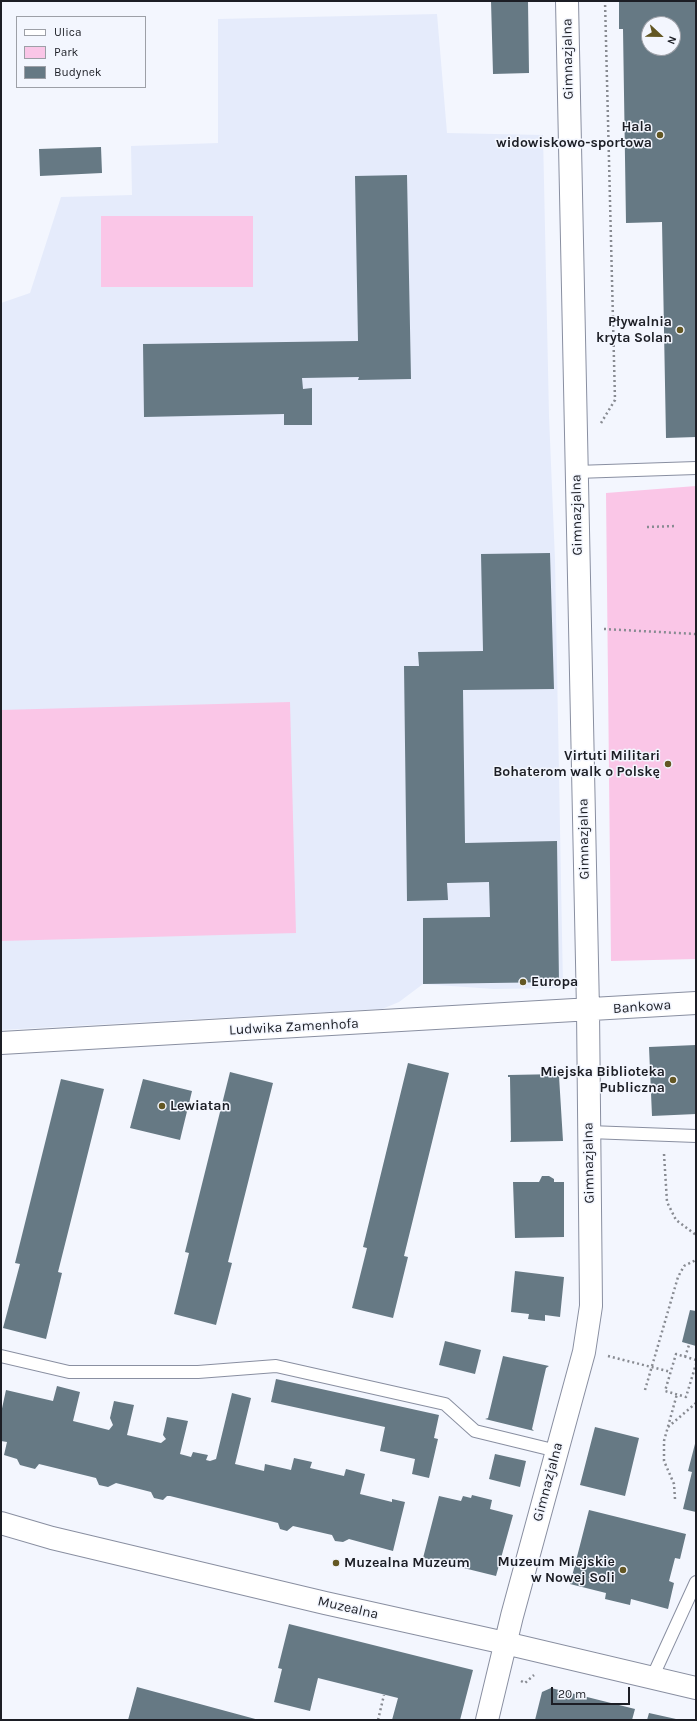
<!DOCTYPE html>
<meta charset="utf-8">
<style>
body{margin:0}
#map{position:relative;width:697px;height:1721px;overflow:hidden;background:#f3f6fe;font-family:Karla,sans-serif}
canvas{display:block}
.frame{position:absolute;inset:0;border:2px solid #1c1e25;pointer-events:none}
.legend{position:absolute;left:16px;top:16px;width:130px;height:72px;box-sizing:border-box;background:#f3f6fe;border:1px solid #9da0a7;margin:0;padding:5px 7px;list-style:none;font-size:12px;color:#1c1e25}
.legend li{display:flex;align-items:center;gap:8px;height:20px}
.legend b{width:20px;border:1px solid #9da0a7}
.north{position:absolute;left:641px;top:16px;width:40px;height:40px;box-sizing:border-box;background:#f3f6fe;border:1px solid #9da0a7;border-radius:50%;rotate:112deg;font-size:11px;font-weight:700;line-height:16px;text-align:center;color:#1c1e25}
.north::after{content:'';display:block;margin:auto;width:14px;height:18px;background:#635723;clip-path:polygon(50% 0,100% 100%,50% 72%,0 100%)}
.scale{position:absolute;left:551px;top:1687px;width:79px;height:18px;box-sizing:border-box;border:2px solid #1c1e25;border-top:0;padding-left:5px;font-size:12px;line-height:14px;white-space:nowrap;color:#1c1e25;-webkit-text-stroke:3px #f3f6fe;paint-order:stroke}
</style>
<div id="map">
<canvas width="697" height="1721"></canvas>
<div class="frame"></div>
<ul class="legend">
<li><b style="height:5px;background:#fff"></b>Ulica</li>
<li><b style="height:11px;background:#fac6e7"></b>Park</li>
<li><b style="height:11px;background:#667984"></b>Budynek</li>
</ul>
<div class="north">N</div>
<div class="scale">20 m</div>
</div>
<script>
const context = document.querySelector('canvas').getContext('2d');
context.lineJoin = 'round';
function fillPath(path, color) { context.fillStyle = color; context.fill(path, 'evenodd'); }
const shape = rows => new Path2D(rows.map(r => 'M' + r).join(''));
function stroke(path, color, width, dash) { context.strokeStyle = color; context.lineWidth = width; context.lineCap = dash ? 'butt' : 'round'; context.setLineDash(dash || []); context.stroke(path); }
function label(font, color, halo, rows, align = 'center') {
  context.font = font + ' Karla,sans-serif'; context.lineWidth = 3; context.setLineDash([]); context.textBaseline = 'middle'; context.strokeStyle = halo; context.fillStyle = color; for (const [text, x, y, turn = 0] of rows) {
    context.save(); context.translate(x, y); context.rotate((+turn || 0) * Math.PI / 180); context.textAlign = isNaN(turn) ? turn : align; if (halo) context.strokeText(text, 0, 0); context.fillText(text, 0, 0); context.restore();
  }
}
const built = shape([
 [437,14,447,133,543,135,549,416,555,560,563,988,494,989,423,984,399,1002,382,1009,1,1030,1,303,30,293,61,197,132,195,131,146,218,143,218,19]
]);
const green = shape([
 [101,216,253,216,253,287,101,287],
 [696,486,696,959,611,961,606,493],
 [290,702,296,933,1,941,1,710]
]);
const building = shape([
 [491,1,528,1,529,73,493,74],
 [619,1,696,1,696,437,666,438,662,222,626,223,623,29,619,29],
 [649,24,673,24,673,48,649,48],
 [101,147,102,173,40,176,39,149],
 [407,175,411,379,358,380,359,377,302,378,303,389,312,388,312,425,284,425,284,414,144,417,143,344,358,341,355,176],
 [550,553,554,689,463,690,465,843,557,841,559,982,423,984,423,918,490,917,489,882,447,883,448,900,407,901,404,666,419,666,418,652,483,651,481,554],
 [696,1045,696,1114,652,1116,649,1047],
 [408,1063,449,1073,404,1256,408,1257,393,1318,352,1308,367,1248,363,1247],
 [230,1072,273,1083,228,1262,232,1263,216,1325,174,1314,189,1253,185,1252],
 [561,1074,559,1076,563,1141,510,1142,511,1140,510,1077,508,1077,508,1075],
 [61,1079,104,1089,58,1272,62,1273,46,1339,3,1328,20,1264,15,1263],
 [143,1079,192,1091,180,1140,130,1128],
 [542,1176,549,1176,554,1179,554,1182,564,1182,564,1237,515,1238,513,1182,539,1182],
 [515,1271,564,1277,560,1317,545,1315,545,1321,528,1319,529,1314,511,1312],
 [690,1310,696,1311,696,1346,682,1342],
 [445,1341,481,1350,475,1374,439,1365],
 [503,1356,549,1366,546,1368,532,1429,534,1431,485,1419,488,1418],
 [276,1379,439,1415,434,1438,438,1439,429,1478,412,1474,415,1459,380,1451,385,1427,271,1402],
 [57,1386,80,1392,73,1421,109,1430,113,1425,110,1418,114,1401,134,1405,127,1435,161,1443,166,1439,163,1435,167,1417,188,1421,180,1454,191,1457,193,1452,208,1455,206,1460,210,1461,216,1459,232,1393,251,1398,235,1464,264,1471,265,1464,291,1470,294,1458,312,1462,310,1468,344,1476,346,1469,365,1474,360,1494,392,1502,392,1499,405,1502,393,1551,349,1539,343,1542,335,1541,332,1535,293,1526,287,1531,280,1529,278,1523,170,1496,167,1496,163,1500,154,1498,151,1492,116,1483,108,1487,99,1485,96,1478,39,1464,35,1469,20,1465,17,1459,4,1455,7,1442,1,1441,1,1413,6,1390,53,1401],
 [595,1427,639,1438,625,1496,580,1485],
 [696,1440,696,1512,683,1509,692,1472,688,1471],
 [495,1454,526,1461,520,1487,489,1479],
 [472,1495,492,1500,490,1509,513,1515,496,1576,423,1558,439,1496,461,1501,463,1496,471,1498],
 [589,1510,686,1534,680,1559,675,1558,669,1581,674,1583,668,1609,631,1599,630,1605,605,1599,606,1593,570,1584],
 [289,1624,473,1670,460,1720,392,1720,398,1698,318,1678,310,1711,274,1702,282,1669,278,1668],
 [137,1687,259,1720,128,1720],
 [551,1688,635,1709,632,1720,535,1720,542,1692],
 [649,1713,676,1719,676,1720,647,1720]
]);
const path = shape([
 [601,423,615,400,605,1],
 [647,527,676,526],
 [604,629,696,634],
 [664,1154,667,1202,676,1220,696,1235],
 [608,1356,671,1372],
 [685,1357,689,1345],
 [696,1360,676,1354,665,1391,686,1397,696,1364],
 [645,1390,678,1277,684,1266,696,1260],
 [668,1427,696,1403],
 [675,1499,674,1484,664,1461,664,1441,677,1394],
 [521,1681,525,1683,534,1675],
 [378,1720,384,1695]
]);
const lane = shape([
 [576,472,696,468],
 [589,1132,696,1136],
 [1,1356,69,1372,198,1372,276,1366,445,1404,475,1431,557,1451],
 [652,1678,696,1582]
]);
const street = shape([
 [1,1043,696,1003],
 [1,1523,52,1538,325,1603,505,1643,696,1688],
 [487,1720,512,1616,584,1352,591,1306,588,1010,567,1]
]);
const markers = [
 [660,135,4,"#635723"],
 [680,330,4,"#635723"],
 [668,764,4,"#635723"],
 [523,982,4,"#635723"],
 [673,1080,4,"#635723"],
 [162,1106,4,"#635723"],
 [336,1563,4,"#635723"],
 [623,1570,4,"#635723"]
];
const streetNames = [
 ["Gimnazjalna",568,59,-91],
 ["Gimnazjalna",577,515,-91],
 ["Gimnazjalna",584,839,-91],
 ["Bankowa",642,1007,-4],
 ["Ludwika Zamenhofa",294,1027,-3],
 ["Gimnazjalna",589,1163,-91],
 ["Gimnazjalna",548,1482,-75],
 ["Muzealna",348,1608,13]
];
const poiNames = [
 ["Hala",652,127],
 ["widowiskowo-sportowa",652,143],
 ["Pływalnia",672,322],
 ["kryta Solan",672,338],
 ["Virtuti Militari",660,756],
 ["Bohaterom walk o Polskę",660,772],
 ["Europa",531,982,"left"],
 ["Miejska Biblioteka",665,1072],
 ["Publiczna",665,1088],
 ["Lewiatan",170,1106,"left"],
 ["Muzeum Miejskie",615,1562],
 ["w Nowej Soli",615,1578],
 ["Muzealna Muzeum",344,1563,"left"]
];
fillPath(built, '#e5ebfb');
fillPath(green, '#fac6e7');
fillPath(building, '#667984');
stroke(lane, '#898fa1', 14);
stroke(street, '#898fa1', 24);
stroke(path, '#888b92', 2.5, [2, 3]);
stroke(lane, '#fff', 12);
stroke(street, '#fff', 22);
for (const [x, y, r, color] of markers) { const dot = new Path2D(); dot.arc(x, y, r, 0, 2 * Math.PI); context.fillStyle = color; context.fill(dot); stroke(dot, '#f3f6fe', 1.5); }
label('14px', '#1c1e25', '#f3f6fe', streetNames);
label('bold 14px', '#1c1e25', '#f3f6fe', poiNames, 'right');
</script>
